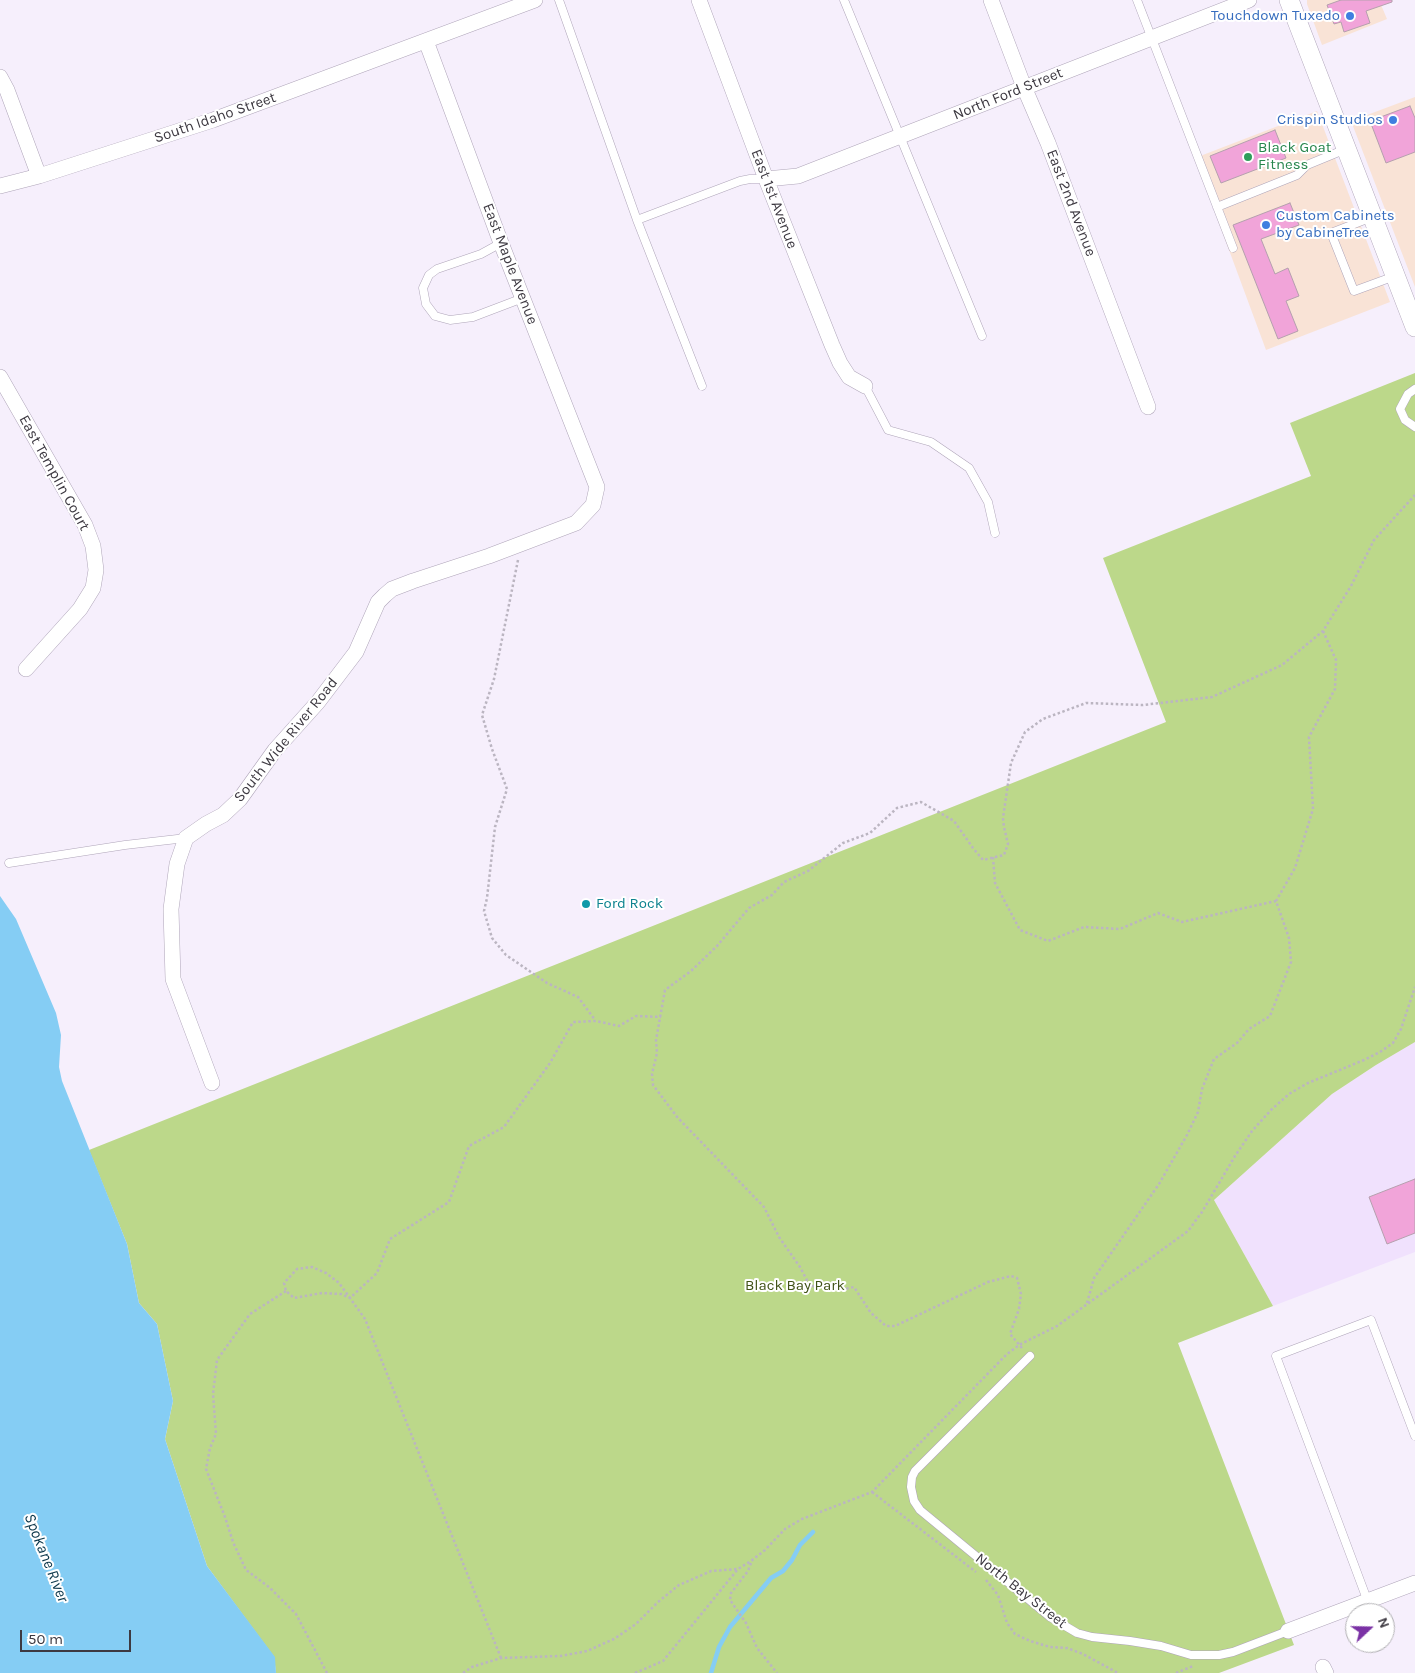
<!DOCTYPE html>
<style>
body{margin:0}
#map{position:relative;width:1415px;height:1673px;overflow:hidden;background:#f6effc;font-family:Karla,sans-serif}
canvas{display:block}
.north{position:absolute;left:1345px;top:1603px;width:50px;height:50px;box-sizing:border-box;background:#fff;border:1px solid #b1b0b3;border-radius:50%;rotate:69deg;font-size:14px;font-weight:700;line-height:20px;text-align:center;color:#3d3941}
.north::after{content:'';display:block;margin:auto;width:18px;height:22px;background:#7b32a5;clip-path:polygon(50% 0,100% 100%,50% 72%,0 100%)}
.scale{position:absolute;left:20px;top:1630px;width:111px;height:22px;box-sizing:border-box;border:2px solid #3d3941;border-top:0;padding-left:6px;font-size:15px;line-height:18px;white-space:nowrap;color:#3d3941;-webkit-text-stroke:4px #fff;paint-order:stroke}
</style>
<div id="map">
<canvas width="1415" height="1673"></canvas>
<div class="north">N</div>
<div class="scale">50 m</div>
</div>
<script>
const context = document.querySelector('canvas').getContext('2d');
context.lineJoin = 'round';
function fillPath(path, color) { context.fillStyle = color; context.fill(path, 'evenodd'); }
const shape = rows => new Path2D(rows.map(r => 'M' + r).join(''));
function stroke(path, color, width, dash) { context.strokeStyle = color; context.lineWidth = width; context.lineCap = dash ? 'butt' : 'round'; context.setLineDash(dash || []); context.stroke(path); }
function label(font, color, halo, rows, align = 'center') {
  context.font = font + ' Karla,sans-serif'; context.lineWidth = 4; context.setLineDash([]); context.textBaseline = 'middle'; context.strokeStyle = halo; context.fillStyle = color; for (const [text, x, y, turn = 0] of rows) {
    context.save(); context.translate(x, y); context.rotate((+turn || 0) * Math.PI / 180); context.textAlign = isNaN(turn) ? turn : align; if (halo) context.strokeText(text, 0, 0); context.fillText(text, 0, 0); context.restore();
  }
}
const commercial = shape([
 [1307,0,1379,0,1387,19,1322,45,1307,4],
 [1415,97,1415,287,1351,121],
 [1317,111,1390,302,1266,350,1195,158]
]);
const built = shape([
 [1415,1042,1415,1252,1273,1306,1214,1200,1332,1094,1376,1065]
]);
const green = shape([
 [1415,373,1415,1042,1376,1065,1332,1094,1214,1200,1273,1306,1178,1343,1294,1645,1219,1673,276,1673,274,1657,207,1566,165,1439,173,1401,157,1324,139,1303,127,1244,89,1150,1166,722,1103,558,1311,476,1290,423]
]);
const water = shape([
 [0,896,16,919,56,1013,61,1035,59,1067,62,1081,127,1244,139,1303,157,1324,173,1401,165,1439,207,1566,275,1657,276,1673,0,1673]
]);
const stream = shape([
 [711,1673,719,1647,730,1627,771,1578,783,1571,792,1560,800,1545,813,1532]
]);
const building = shape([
 [1341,0,1392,0,1392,2,1366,11,1370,23,1344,32,1341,22,1334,24,1327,5,1341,0],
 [1410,106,1415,118,1415,152,1386,163,1370,121,1410,106],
 [1275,130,1286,158,1221,183,1210,156,1275,130],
 [1290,203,1299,225,1261,239,1275,274,1288,268,1299,296,1286,301,1298,331,1278,339,1233,225,1290,203],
 [1415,1179,1415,1233,1387,1244,1369,1197,1415,1179]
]);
const path = shape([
 [518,560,494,679,482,715,492,749,507,789,495,827,487,898,484,911,492,938,506,955,547,983,578,997,595,1020],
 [993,857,995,883,1020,930,1048,941,1084,927,1120,929,1158,913,1182,922,1276,901],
 [286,1291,250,1314,217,1360,213,1394,216,1434,210,1448,206,1469,225,1517,233,1542,246,1570,269,1587,296,1614,327,1673],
 [1087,1303,1094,1278,1159,1184,1187,1135,1198,1112,1202,1089,1214,1059,1237,1043,1249,1029,1270,1016,1291,962,1289,938,1276,901,1295,868,1313,809,1309,737,1335,689,1336,660,1323,631],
 [1022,1348,1010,1334,1019,1309,1021,1294,1017,1278,1011,1276,988,1282,895,1326,886,1326,871,1313,854,1287,840,1290,825,1287,810,1286,800,1267,779,1237,764,1207,678,1118,653,1085,652,1074,657,1053,656,1040,665,990,691,971,717,946,749,908,772,895,784,882,808,871,843,843,870,833,897,808,921,802,954,821,973,848,983,860,1004,855,1008,844,1004,827,1003,818,1011,763,1025,732,1043,719,1086,703,1143,705,1212,697,1282,665,1323,631,1351,586,1374,540,1415,495],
 [872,1492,976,1572],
 [751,1563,748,1571,731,1593,730,1600,746,1623,757,1648,777,1673],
 [986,1580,998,1595,1007,1623,1015,1634,1030,1641,1050,1647,1067,1648,1083,1654,1118,1673],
 [501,1658,365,1319,350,1298,341,1294,322,1293,294,1298,286,1291,284,1283,297,1269,312,1267,326,1273,339,1283,350,1298,377,1273,390,1239,449,1202,469,1146,504,1127,550,1063,573,1022,596,1021,619,1026,636,1016,661,1017],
 [463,1673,472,1667,501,1658,561,1656,587,1651,614,1639,636,1624,658,1602,679,1585,711,1571,738,1569],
 [635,1673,663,1661,738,1569,751,1561,765,1550,785,1529,802,1519,872,1492,1007,1354,1019,1345,1057,1326,1188,1231,1202,1212,1235,1156,1252,1131,1271,1110,1289,1094,1308,1083,1364,1060,1380,1052,1393,1043,1401,1029,1415,987],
 [1176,1673,1193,1666]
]);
const service = shape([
 [559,0,637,220,702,386],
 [844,0,982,336],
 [1137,0,1233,248],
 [1217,207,1297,175,1307,165,1346,149],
 [1372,217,1331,233,1354,291,1395,276],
 [637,220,740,181,750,179,766,179],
 [501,243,481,254,437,269,429,275,423,288,426,304,435,316,450,320,473,317,523,298],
 [865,386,888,430,931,442,969,468,988,502,995,533],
 [1415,389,1408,394,1400,409,1405,420,1415,427],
 [9,863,125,845,186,838],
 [1030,1356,915,1471,912,1477,911,1487,914,1501,920,1510,1050,1617,1077,1633,1092,1637,1130,1641,1161,1646,1191,1655,1219,1655,1233,1652,1288,1631],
 [1368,1602,1276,1356,1371,1320,1415,1436]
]);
const minor = shape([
 [699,0,766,179,832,345,840,363,849,377,865,386],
 [991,0,1024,87,1048,143,1148,407],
 [0,77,7,90,39,176],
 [766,179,798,176,1249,0],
 [0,186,39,176,213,120,535,0],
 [0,377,85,525,93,546,96,570,93,588,80,609,26,669],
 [212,1083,173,979,171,909,177,864,186,838,206,824,223,815,240,799,275,750,318,702,356,652,378,602,385,595,392,589,413,581,489,556,576,523,593,505,597,487,501,243,426,41],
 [1288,1631,1415,1583],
 [1323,1667,1326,1673]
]);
const tertiary = shape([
 [1289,0,1415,327]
]);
const markers = [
 [1350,16,5,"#3f7fe0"],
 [1393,120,5,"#3f7fe0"],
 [1248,157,5,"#2e9e5b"],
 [1266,225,5,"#3f7fe0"],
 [586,904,5,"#0f9aa8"]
];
const shopNames = [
 ["Touchdown Tuxedo",1340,16],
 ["Crispin Studios",1383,120],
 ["Custom Cabinets",1276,216,"left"],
 ["by CabineTree",1276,233,"left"]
];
const streetNames = [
 ["North Ford Street",1008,94,-22],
 ["South Idaho Street",215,118,-19],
 ["East 1st Avenue",774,199,69],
 ["East 2nd Avenue",1071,203,69],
 ["East Maple Avenue",510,264,69],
 ["East Templin Court",54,473,61],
 ["South Wide River Road",286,740,-51],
 ["North Bay Street",1021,1591,38]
];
const leisureNames = [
 ["Black Goat",1258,148],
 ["Fitness",1258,165]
];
const cultureNames = [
 ["Ford Rock",596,904]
];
const parkNames = [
 ["Black Bay Park",795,1286]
];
const waterNames = [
 ["Spokane River",46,1558,68]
];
fillPath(commercial, '#f9e3d6');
fillPath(built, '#f0e1fd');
fillPath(green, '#bcd88a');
fillPath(water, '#85cdf4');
stroke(stream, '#85cdf4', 4.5);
fillPath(building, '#f1a4d9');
stroke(building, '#b5a0ae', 1);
stroke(service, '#afa5b9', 9);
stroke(minor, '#afa5b9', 16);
stroke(tertiary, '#afa5b9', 20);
stroke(path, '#bbb5c1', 2.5, [2.5, 2.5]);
stroke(service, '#fff', 8);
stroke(minor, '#fff', 15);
stroke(tertiary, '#fff', 19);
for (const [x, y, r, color] of markers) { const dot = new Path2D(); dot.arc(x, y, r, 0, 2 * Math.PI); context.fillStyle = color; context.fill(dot); stroke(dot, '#fff', 2); }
label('15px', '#366cbe', '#fff', shopNames, 'right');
label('15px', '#3d3941', '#fff', streetNames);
label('15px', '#27864d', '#fff', leisureNames, 'left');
label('15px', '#0d838f', '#fff', cultureNames, 'left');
label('15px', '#405217', '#fff', parkNames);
label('italic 16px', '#0c374b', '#fff', waterNames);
</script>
